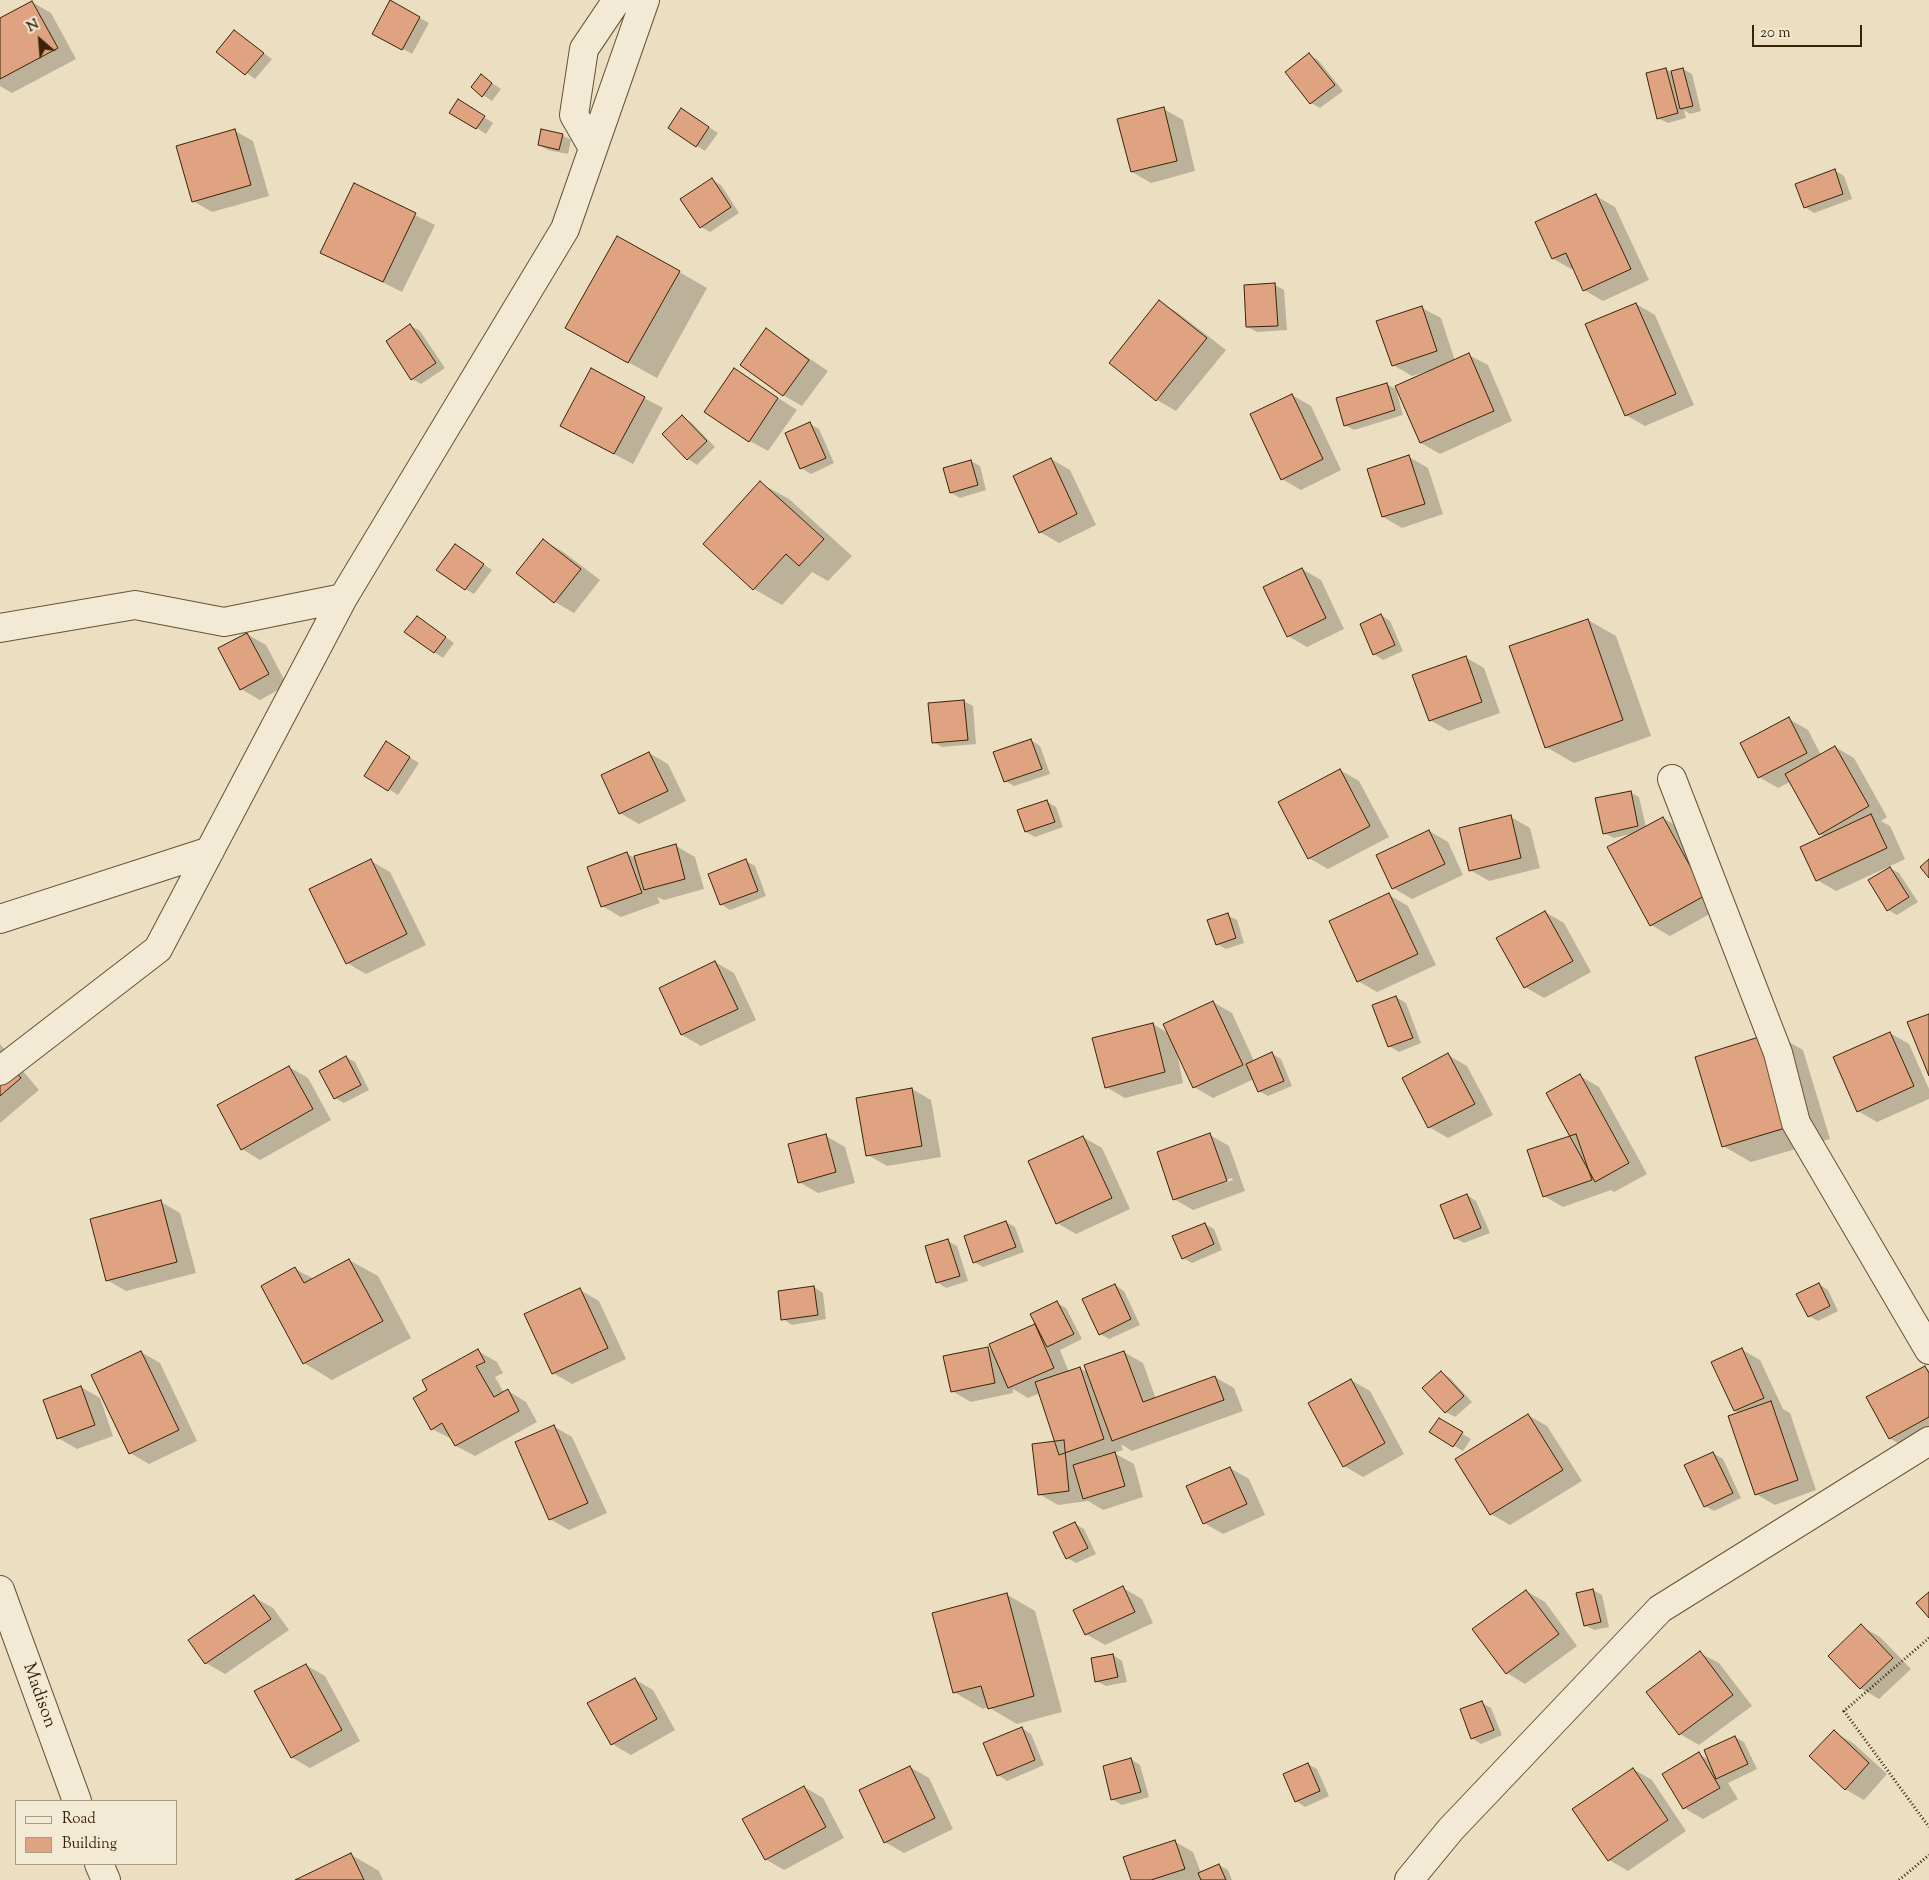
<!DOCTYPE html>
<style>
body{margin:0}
#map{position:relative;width:1929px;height:1880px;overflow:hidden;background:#ecdec0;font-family:"Sorts Mill Goudy",serif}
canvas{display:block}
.legend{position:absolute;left:15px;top:1800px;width:162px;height:65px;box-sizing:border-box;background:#f3ead6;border:1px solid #a99b83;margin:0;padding:6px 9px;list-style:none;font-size:15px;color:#392406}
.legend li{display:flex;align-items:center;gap:10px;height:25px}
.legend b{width:25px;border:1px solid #a99b83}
.north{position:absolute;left:15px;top:15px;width:50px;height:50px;-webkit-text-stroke:4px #f3ead6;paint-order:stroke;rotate:333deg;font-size:14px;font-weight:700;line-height:20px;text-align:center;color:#392406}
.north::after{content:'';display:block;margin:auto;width:18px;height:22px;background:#392406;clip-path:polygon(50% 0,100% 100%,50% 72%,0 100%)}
.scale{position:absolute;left:1752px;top:25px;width:110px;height:22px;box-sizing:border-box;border:2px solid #392406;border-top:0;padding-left:6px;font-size:15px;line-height:18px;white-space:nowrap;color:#392406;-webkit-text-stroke:4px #f3ead6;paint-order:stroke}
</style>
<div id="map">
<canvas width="1929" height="1880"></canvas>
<ul class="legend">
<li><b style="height:6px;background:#f3ead6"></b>Road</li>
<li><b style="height:14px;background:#dfa382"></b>Building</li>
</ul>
<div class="north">N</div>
<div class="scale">20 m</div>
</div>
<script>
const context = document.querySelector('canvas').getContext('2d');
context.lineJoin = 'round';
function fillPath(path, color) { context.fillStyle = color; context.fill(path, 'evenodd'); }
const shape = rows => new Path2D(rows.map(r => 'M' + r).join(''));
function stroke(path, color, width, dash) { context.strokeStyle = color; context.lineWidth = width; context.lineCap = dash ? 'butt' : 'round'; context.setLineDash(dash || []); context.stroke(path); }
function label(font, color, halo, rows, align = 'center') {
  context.font = font + ' "Sorts Mill Goudy",serif'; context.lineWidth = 4.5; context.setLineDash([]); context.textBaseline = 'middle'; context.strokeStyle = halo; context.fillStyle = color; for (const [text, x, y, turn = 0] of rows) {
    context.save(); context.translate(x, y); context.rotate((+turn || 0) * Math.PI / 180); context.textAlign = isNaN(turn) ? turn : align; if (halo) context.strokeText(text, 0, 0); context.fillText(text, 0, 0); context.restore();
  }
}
const shadow = shape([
 [32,2,51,13,76,59,12,93,0,86,0,20],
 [390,2,429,23,412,54,383,38],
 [234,32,272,59,255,79,218,52],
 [1309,55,1318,60,1343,91,1320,108,1311,103],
 [1666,69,1671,72,1683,69,1692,74,1701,111,1690,114,1684,110,1686,118,1668,123,1658,118],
 [481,76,501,89,492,101,483,95],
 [467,106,493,123,486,134,451,112],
 [1164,109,1183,120,1195,171,1151,183,1132,172],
 [691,115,718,133,705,151,669,128],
 [235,131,253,141,269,196,212,212,193,201],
 [562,135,571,140,568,154,548,150,539,145],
 [1834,170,1844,176,1852,199,1814,213,1805,207],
 [712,180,721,185,739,213,710,232,701,227],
 [354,185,435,225,402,292,322,252],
 [1596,196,1615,207,1649,280,1603,301,1584,290,1574,268,1571,269,1552,258],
 [618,237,707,288,657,378,595,344],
 [1275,285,1284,290,1287,330,1257,332,1248,327],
 [1160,302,1178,313,1226,350,1176,411,1157,400,1110,363],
 [1636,304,1655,315,1694,405,1645,426,1626,415],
 [1422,308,1441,318,1455,361,1469,355,1488,365,1512,421,1440,454,1421,443,1397,387,1429,372,1428,371,1412,376,1393,365],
 [411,326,420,331,445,368,421,384,412,379],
 [767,330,828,371,802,406,783,395],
 [734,370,797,410,768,451,750,441],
 [1386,384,1396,389,1403,415,1354,430,1345,425],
 [1292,395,1311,406,1341,470,1301,490,1282,479],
 [644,398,663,408,633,464,580,436],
 [682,417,691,422,715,447,697,465,688,459],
 [810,424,819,429,834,463,811,474,801,468,787,434],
 [1409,457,1428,468,1443,514,1402,528,1383,517],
 [1051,459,1070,470,1096,525,1059,543,1040,532],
 [971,461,980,466,986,490,960,498,951,493],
 [760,483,789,499,852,556,828,581,812,572,782,605,754,589],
 [543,541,562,551,600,580,574,613,555,602],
 [464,551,492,570,474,594,465,589],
 [1302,569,1321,580,1344,629,1307,647,1288,636,1265,587],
 [1381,615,1390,621,1403,651,1383,660,1374,654],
 [417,617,454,643,443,658,434,652],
 [1588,620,1616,636,1651,736,1574,763,1546,747],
 [247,634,266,645,287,685,260,700,241,689],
 [1465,657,1484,668,1500,713,1449,731,1430,720],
 [964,701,973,706,976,744,942,747,933,742],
 [1789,719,1808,730,1821,755,1835,747,1854,758,1887,817,1881,821,1890,826,1905,859,1888,867,1899,873,1918,902,1897,915,1888,910,1888,867,1836,891,1817,880,1825,837,1820,834,1790,782,1778,788,1759,777],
 [1031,740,1040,746,1050,774,1014,786,1005,781],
 [386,743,419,763,398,795,366,775],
 [649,753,668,764,686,801,639,824,620,813],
 [1340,770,1359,781,1389,837,1328,869,1309,858],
 [1630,792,1639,797,1646,827,1663,818,1682,829,1724,906,1670,936,1651,925,1631,834,1614,838,1604,833],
 [1047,802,1056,807,1063,827,1035,837,1026,832],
 [1511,817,1530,828,1540,868,1489,881,1470,870],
 [1429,831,1448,842,1463,875,1412,899,1393,888],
 [676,846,695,857,704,889,664,900,657,897,660,903,621,917,602,906,627,854,637,859],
 [371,861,390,872,426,945,366,974,347,963],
 [746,861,755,866,766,896,730,910,721,904],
 [1389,895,1408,906,1436,965,1377,992,1358,981,1331,922],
 [1545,912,1564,923,1591,972,1544,998,1525,987],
 [1227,915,1237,920,1244,943,1226,949,1217,944],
 [715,962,734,973,756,1020,701,1046,682,1035,661,988],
 [1396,997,1406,1003,1421,1043,1399,1052,1389,1046],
 [1213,1002,1232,1013,1254,1061,1271,1053,1281,1059,1292,1086,1268,1096,1259,1091,1254,1079,1213,1098,1194,1087,1177,1052,1183,1083,1125,1098,1106,1087,1153,1024,1168,1033],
 [1890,1033,1909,1044,1929,1089,1929,1099,1877,1122,1858,1111],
 [1775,1034,1803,1050,1830,1139,1751,1162,1723,1146],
 [0,1044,39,1090,0,1123],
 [1448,1055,1467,1066,1493,1115,1448,1138,1429,1127,1404,1078],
 [346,1057,355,1062,369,1090,344,1103,335,1098],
 [289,1067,308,1078,331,1120,260,1160,242,1149],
 [1580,1076,1599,1087,1647,1174,1614,1192,1611,1190,1563,1207,1544,1196,1571,1137],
 [912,1089,931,1100,941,1157,887,1166,868,1155],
 [1210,1135,1229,1146,1245,1191,1193,1210,1174,1199],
 [1232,1178,1233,1180,1186,1196,1186,1194],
 [826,1136,845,1147,855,1183,818,1193,799,1182],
 [1083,1137,1102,1148,1130,1209,1076,1234,1057,1223],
 [1467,1195,1476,1201,1490,1233,1464,1243,1455,1238],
 [161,1202,180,1213,196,1273,126,1291,107,1280],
 [1006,1222,1015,1227,1024,1252,983,1267,974,1262,965,1237],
 [1205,1224,1214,1229,1222,1250,1192,1263,1183,1258],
 [948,1241,957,1246,968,1281,946,1288,937,1282],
 [349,1260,378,1276,411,1338,332,1380,304,1363,295,1269,314,1279],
 [1819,1284,1828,1290,1838,1311,1818,1321,1809,1316],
 [1115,1285,1124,1291,1140,1325,1109,1339,1100,1334],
 [814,1287,823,1293,826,1319,792,1325,783,1319],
 [580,1290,599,1301,626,1359,572,1384,553,1373],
 [1057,1303,1066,1308,1082,1339,1060,1350,1069,1372,1080,1368,1089,1373,1124,1352,1143,1363,1156,1399,1215,1377,1234,1388,1243,1411,1132,1451,1121,1444,1123,1450,1114,1453,1134,1464,1143,1497,1103,1510,1088,1501,1058,1505,1039,1494,1056,1442,1040,1393,1028,1398,1013,1389,1013,1393,971,1402,952,1391,987,1348,994,1352,991,1345,1037,1325],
 [1741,1349,1760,1360,1783,1409,1790,1413,1816,1490,1775,1505,1756,1494,1739,1413,1735,1411],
 [478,1351,497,1362,503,1373,495,1377,504,1393,508,1391,526,1402,537,1422,475,1456,456,1446,452,1439,432,1429,428,1391],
 [141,1352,160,1363,197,1441,149,1464,130,1453],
 [1925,1367,1929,1370,1929,1438,1908,1449,1889,1438],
 [1441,1373,1450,1378,1472,1402,1455,1417,1446,1412,1424,1388],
 [1351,1380,1370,1391,1404,1454,1363,1477,1344,1466],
 [81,1387,100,1398,113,1436,77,1449,58,1438],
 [1528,1415,1547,1426,1582,1481,1510,1525,1491,1514],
 [1439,1420,1471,1439,1463,1451,1431,1432],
 [553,1426,572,1437,607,1513,569,1530,550,1519],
 [1713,1453,1723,1459,1741,1498,1714,1511,1705,1506],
 [1230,1468,1249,1479,1265,1515,1223,1534,1204,1523],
 [1075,1524,1084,1529,1096,1554,1076,1563,1067,1558],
 [1123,1588,1142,1599,1153,1623,1105,1645,1086,1634],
 [1593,1590,1602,1595,1609,1627,1594,1630,1585,1625],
 [1526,1591,1545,1602,1577,1646,1525,1684,1507,1673],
 [1006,1594,1035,1611,1062,1712,1017,1724,988,1707,983,1709,954,1692],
 [254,1597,273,1608,289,1630,225,1674,206,1663],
 [1861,1626,1880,1637,1911,1669,1879,1699,1860,1688],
 [1700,1653,1719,1663,1752,1706,1699,1745,1680,1734,1648,1692],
 [1113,1655,1122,1661,1127,1682,1106,1686,1096,1681],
 [306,1665,325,1676,360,1741,310,1768,291,1757],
 [634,1679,653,1690,675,1730,631,1755,612,1744],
 [1482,1703,1491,1708,1502,1735,1481,1744,1472,1738],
 [1022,1728,1031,1734,1044,1765,1007,1781,998,1775],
 [1834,1732,1853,1743,1887,1774,1864,1800,1845,1789],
 [1735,1737,1744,1742,1757,1769,1728,1783,1738,1799,1703,1819,1684,1808,1699,1754,1709,1760],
 [1131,1759,1140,1765,1149,1797,1122,1805,1112,1799],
 [1308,1764,1317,1769,1329,1796,1305,1807,1296,1801],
 [910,1767,929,1778,953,1829,904,1853,885,1842],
 [1633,1769,1652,1780,1686,1831,1628,1871,1609,1860],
 [804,1787,823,1798,844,1838,784,1870,765,1859],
 [1174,1841,1193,1852,1201,1873,1219,1865,1228,1870,1232,1880,1132,1880],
 [350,1854,379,1871,383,1880,298,1880]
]);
const building = shape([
 [390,0,420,17,402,50,372,34,390,0],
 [32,1,58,48,0,79,0,18,32,1],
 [234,30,264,53,245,75,216,52,234,30],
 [1309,53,1335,85,1310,104,1285,72,1309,53],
 [1666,68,1678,113,1657,119,1646,73,1666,68],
 [1683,68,1693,106,1680,109,1671,71,1683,68],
 [481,74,492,83,482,97,471,87,481,74],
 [458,99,485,116,476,129,449,113,458,99],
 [1164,107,1177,161,1131,172,1117,119,1164,107],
 [681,108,709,127,696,147,668,128,681,108],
 [235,129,251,185,192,202,176,146,235,129],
 [541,129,563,134,559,150,538,145,541,129],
 [1835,169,1843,194,1804,208,1795,184,1835,169],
 [712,178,731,207,700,228,680,199,712,178],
 [354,183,416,213,383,282,320,253,354,183],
 [1596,194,1631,269,1583,291,1566,253,1552,259,1535,222,1596,194],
 [617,236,680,271,628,363,565,328,617,236],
 [1275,283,1278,326,1246,327,1244,285,1275,283],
 [1159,300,1207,338,1156,401,1109,363,1159,300],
 [1636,303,1676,394,1625,416,1585,324,1636,303],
 [1422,306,1437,351,1392,366,1376,321,1422,306],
 [410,324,436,363,411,380,386,341,410,324],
 [766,328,809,360,783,396,740,365,766,328],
 [1469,353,1494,411,1420,443,1395,386,1469,353],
 [591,368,645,397,614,454,560,426,591,368],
 [734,368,778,398,749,442,704,412,734,368],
 [1387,383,1395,410,1344,426,1336,398,1387,383],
 [1292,394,1323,459,1281,480,1250,414,1292,394],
 [682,415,707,441,687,460,662,434,682,415],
 [810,422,826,458,800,469,785,433,810,422],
 [1409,455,1425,504,1382,517,1367,469,1409,455],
 [1051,458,1077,514,1039,533,1013,476,1051,458],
 [971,460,978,485,950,493,943,468,971,460],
 [760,481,824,539,799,566,786,554,753,590,703,544,760,481],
 [543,539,581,569,554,603,516,573,543,539],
 [455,544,484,564,465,590,436,570,455,544],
 [1302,568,1326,618,1287,637,1263,587,1302,568],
 [1381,614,1395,645,1373,655,1360,624,1381,614],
 [417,616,446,637,434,653,404,632,417,616],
 [1588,619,1623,720,1545,748,1509,646,1588,619],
 [247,633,269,674,240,690,218,648,247,633],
 [1466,656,1482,702,1429,721,1412,675,1466,656],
 [964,700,968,740,932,743,928,703,964,700],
 [1789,717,1807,753,1758,778,1740,743,1789,717],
 [1031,739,1042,769,1004,782,993,752,1031,739],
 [386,741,410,757,388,791,364,776,386,741],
 [1835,746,1869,806,1819,835,1785,774,1835,746],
 [649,752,668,791,619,814,601,775,649,752],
 [1340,769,1370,826,1308,859,1278,802,1340,769],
 [1631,791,1638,826,1603,834,1595,798,1631,791],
 [1047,800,1055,822,1025,832,1017,810,1047,800],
 [1871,814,1887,848,1816,881,1800,847,1871,814],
 [1511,815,1521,858,1469,871,1459,828,1511,815],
 [1663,817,1706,895,1650,926,1607,847,1663,817],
 [1429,830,1445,864,1392,889,1376,855,1429,830],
 [676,844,685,879,644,890,634,856,676,844],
 [627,852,642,893,601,907,587,867,627,852],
 [371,859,407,934,346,964,309,889,371,859],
 [746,859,758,891,720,905,708,874,746,859],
 [1929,859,1929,878,1920,867,1929,859],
 [1890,867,1909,897,1887,911,1868,880,1890,867],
 [1389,893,1418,954,1357,982,1329,921,1389,893],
 [1545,911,1573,961,1524,988,1496,938,1545,911],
 [1228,913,1236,938,1216,945,1207,920,1228,913],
 [715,961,738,1009,681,1035,659,988,715,961],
 [1396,996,1413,1038,1388,1047,1372,1005,1396,996],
 [1213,1001,1243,1065,1193,1088,1163,1024,1213,1001],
 [1929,1014,1929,1076,1907,1022,1929,1014],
 [1153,1023,1165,1072,1105,1088,1092,1038,1153,1023],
 [1775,1032,1802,1123,1722,1147,1695,1057,1775,1032],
 [1890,1032,1914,1086,1857,1112,1833,1057,1890,1032],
 [1272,1052,1284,1081,1258,1092,1246,1064,1272,1052],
 [0,1053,21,1078,0,1096,0,1053],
 [1448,1053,1475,1104,1428,1128,1402,1078,1448,1053],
 [346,1056,361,1085,334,1099,319,1071,346,1056],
 [289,1066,313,1109,241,1150,217,1105,289,1066],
 [1580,1074,1629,1163,1595,1182,1546,1093,1580,1074],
 [912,1088,922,1146,866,1156,856,1098,912,1088],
 [1210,1133,1227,1181,1173,1200,1157,1152,1210,1133],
 [826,1134,836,1172,798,1183,788,1144,826,1134],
 [1576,1134,1592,1180,1543,1197,1527,1150,1576,1134],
 [1083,1136,1112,1198,1056,1224,1028,1161,1083,1136],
 [1467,1194,1481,1228,1454,1239,1440,1205,1467,1194],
 [161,1200,177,1262,106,1281,90,1219,161,1200],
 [1006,1221,1016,1247,973,1263,964,1236,1006,1221],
 [1205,1223,1214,1244,1182,1259,1172,1236,1205,1223],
 [948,1239,960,1276,936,1283,925,1246,948,1239],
 [349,1259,383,1321,303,1364,261,1286,295,1267,304,1283,349,1259],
 [1819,1283,1830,1306,1808,1317,1796,1294,1819,1283],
 [1115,1284,1131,1319,1099,1335,1082,1299,1115,1284],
 [814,1286,818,1315,781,1320,778,1291,814,1286],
 [580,1288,608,1348,552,1374,524,1314,580,1288],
 [1057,1301,1074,1334,1047,1347,1030,1314,1057,1301],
 [1035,1324,1054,1368,1008,1388,989,1344,1035,1324],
 [988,1347,995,1383,951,1392,943,1356,988,1347],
 [1742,1348,1764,1398,1734,1411,1711,1362,1742,1348],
 [478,1349,485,1362,476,1366,494,1397,508,1389,519,1411,455,1446,442,1423,431,1430,413,1398,427,1390,422,1380,478,1349],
 [141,1351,179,1430,129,1454,91,1375,141,1351],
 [1124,1351,1143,1402,1215,1376,1224,1400,1112,1441,1084,1365,1124,1351],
 [1925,1366,1929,1373,1929,1417,1889,1439,1866,1397,1925,1366],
 [1080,1367,1104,1439,1059,1455,1035,1382,1080,1367],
 [1441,1371,1464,1396,1445,1413,1422,1388,1441,1371],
 [1351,1379,1385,1443,1343,1467,1308,1403,1351,1379],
 [81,1386,95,1425,57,1439,43,1400,81,1386],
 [1771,1401,1798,1480,1755,1495,1728,1416,1771,1401],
 [1528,1414,1563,1470,1490,1515,1455,1459,1528,1414],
 [1439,1418,1463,1432,1453,1447,1429,1432,1439,1418],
 [554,1425,588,1503,549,1520,515,1442,554,1425],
 [1064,1440,1069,1491,1038,1495,1032,1444,1064,1440],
 [1115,1452,1125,1486,1083,1499,1073,1465,1115,1452],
 [1713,1452,1733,1493,1704,1507,1684,1465,1713,1452],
 [1230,1467,1247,1504,1203,1524,1186,1486,1230,1467],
 [1075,1522,1088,1548,1066,1559,1053,1532,1075,1522],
 [1123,1586,1135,1612,1085,1635,1073,1610,1123,1586],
 [1593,1589,1601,1622,1584,1626,1576,1593,1593,1589],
 [1526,1590,1559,1634,1506,1674,1472,1629,1526,1590],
 [1929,1592,1929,1618,1916,1603,1929,1592],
 [1007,1593,1034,1696,988,1709,981,1686,953,1693,932,1613,1007,1593],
 [254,1595,271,1619,205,1664,188,1640,254,1595],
 [1861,1624,1893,1658,1860,1689,1828,1656,1861,1624],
 [1700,1651,1733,1695,1679,1735,1646,1692,1700,1651],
 [1113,1654,1118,1677,1095,1682,1091,1658,1113,1654],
 [306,1664,342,1730,291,1758,254,1691,306,1664],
 [635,1678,657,1719,611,1745,587,1703,635,1678],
 [1482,1701,1494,1730,1471,1739,1460,1709,1482,1701],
 [1022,1727,1035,1760,997,1776,983,1743,1022,1727],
 [1834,1730,1869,1763,1845,1790,1809,1756,1834,1730],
 [1735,1736,1748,1764,1716,1779,1704,1750,1735,1736],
 [1699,1752,1720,1788,1683,1809,1662,1774,1699,1752],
 [1131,1758,1141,1792,1111,1800,1103,1766,1131,1758],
 [1308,1763,1320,1791,1295,1802,1283,1774,1308,1763],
 [910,1766,935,1818,884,1843,859,1790,910,1766],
 [1633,1768,1668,1820,1608,1861,1572,1809,1633,1768],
 [804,1786,826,1827,765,1860,742,1819,804,1786],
 [1175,1840,1185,1869,1151,1880,1131,1880,1123,1857,1175,1840],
 [351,1853,364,1880,295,1880,351,1853],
 [1219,1864,1226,1880,1201,1880,1198,1873,1219,1864]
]);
const path = shape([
 [1929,1638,1844,1711,1929,1827],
 [1899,1880,1929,1855]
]);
const minor = shape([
 [593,148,574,115,584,49,617,0],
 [0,628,135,605,224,622,343,598],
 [1672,779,1778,1053,1796,1123,1929,1350],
 [0,919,210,851],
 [0,1071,158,949,343,598,565,229,645,0],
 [1409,1880,1451,1829,1660,1609,1929,1441]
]);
const tertiary = shape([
 [0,1590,77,1801],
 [99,1864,106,1880]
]);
const streetNames = [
 ["Madison",38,1696,70]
];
fillPath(shadow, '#0003');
fillPath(building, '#dfa382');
stroke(building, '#392406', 1);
stroke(minor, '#665234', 30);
stroke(tertiary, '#665234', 30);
stroke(path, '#392406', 3, [1, 2.5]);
stroke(minor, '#f3ead6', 28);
stroke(tertiary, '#f3ead6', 28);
label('18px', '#392406', '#f3ead6', streetNames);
</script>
